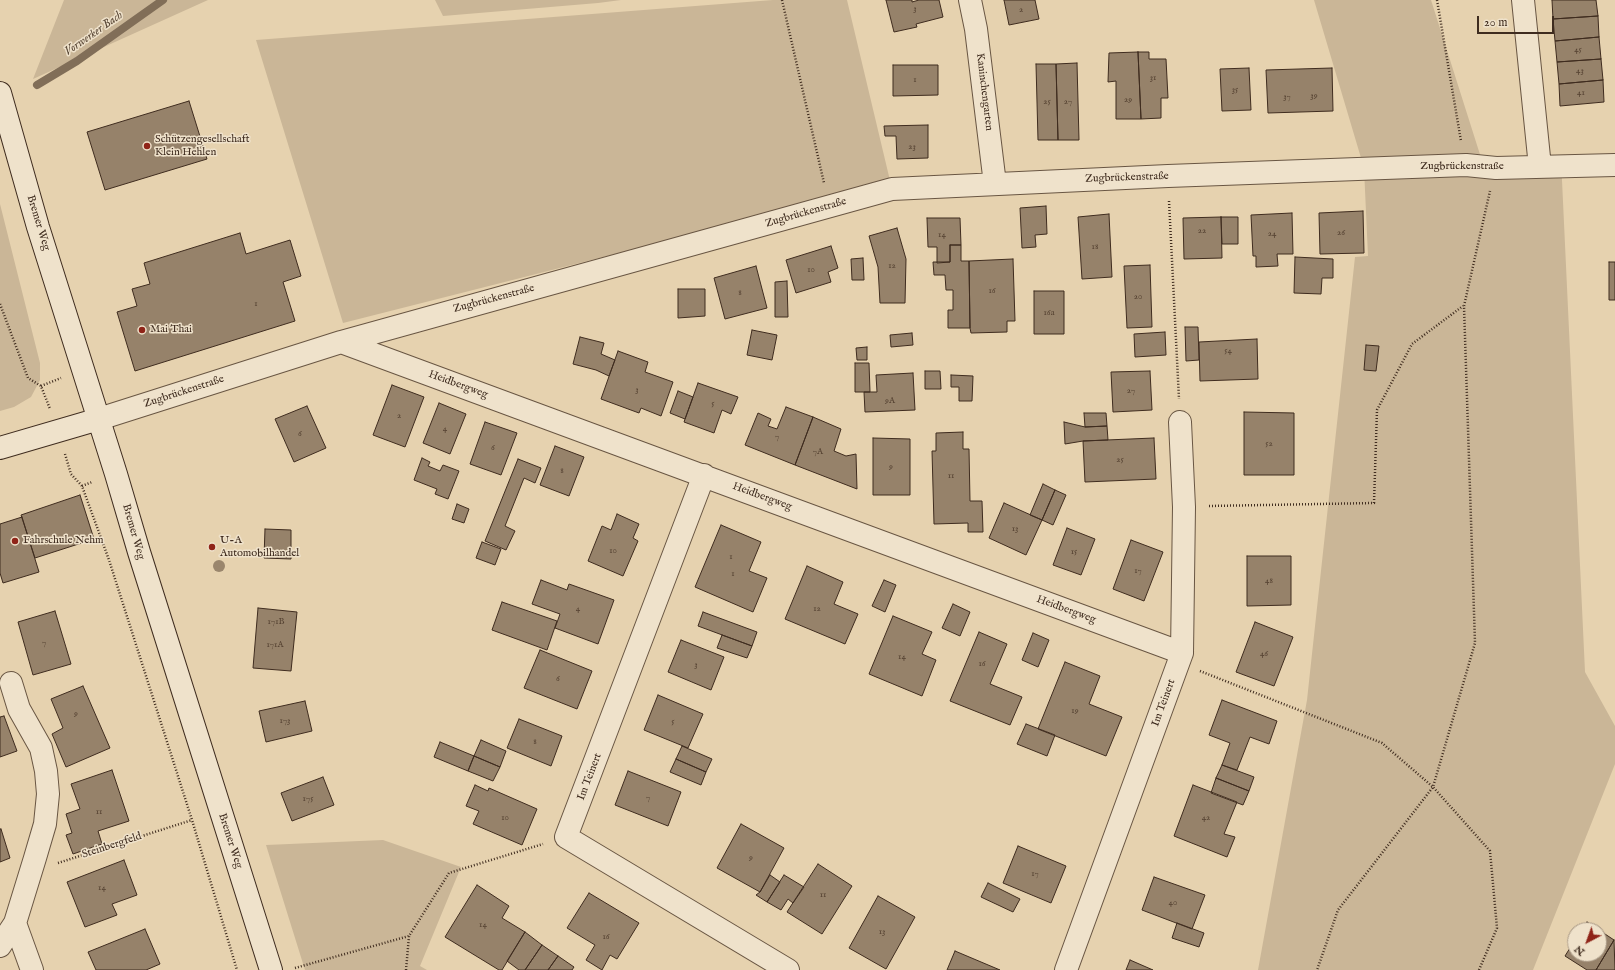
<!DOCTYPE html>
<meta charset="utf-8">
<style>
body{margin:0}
#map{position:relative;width:1615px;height:970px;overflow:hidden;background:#e6d2af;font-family:"IM FELL English",serif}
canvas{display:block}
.north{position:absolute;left:1567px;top:922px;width:40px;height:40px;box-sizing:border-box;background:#efe2cb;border:1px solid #a99986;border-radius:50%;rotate:221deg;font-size:11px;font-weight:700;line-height:16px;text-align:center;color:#3f2c1f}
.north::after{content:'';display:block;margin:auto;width:14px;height:18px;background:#8f2418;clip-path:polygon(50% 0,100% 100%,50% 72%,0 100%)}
.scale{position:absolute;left:1477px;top:16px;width:77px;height:18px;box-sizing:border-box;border:2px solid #3f2c1f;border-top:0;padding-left:5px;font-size:12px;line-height:14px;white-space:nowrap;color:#3f2c1f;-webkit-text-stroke:3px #efe2cb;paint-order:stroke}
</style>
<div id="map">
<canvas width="1615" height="970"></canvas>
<div class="north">N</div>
<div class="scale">20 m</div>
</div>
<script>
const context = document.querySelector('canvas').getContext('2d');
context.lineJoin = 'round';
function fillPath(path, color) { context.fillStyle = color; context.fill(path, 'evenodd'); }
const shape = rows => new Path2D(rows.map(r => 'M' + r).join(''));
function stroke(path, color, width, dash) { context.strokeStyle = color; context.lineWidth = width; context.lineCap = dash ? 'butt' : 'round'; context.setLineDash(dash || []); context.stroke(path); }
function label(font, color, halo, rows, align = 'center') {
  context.font = font + ' "IM FELL English",serif'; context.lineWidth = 3; context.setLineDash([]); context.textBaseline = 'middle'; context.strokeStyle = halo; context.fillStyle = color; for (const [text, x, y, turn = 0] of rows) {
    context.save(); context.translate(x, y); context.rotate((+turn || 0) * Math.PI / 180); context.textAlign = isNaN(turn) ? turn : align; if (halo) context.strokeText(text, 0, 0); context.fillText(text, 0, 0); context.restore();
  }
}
const green = shape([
 [64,0,208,0,33,79],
 [435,0,621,0,598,3,443,16],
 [773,0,847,0,892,189,828,200,343,323,256,40],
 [1314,0,1431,0,1483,164,1561,159,1585,672,1615,726,1615,764,1533,970,1258,970,1307,700,1355,257,1368,256,1364,168],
 [0,204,40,363,40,380,31,397,14,407,0,411],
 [383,840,461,867,420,966,427,970,305,970,266,845]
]);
const stream = shape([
 [37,85,77,61,163,0]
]);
const building = shape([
 [886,0,912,0,912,2,919,0,939,0,943,17,916,24,917,27,894,32,886,0],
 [1004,0,1035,0,1039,19,1009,25,1004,0],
 [1552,0,1596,0,1598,16,1553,19,1552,0],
 [1598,16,1599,37,1555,41,1553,19,1598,16],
 [1599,37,1601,59,1557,62,1555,41,1599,37],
 [1138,52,1141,119,1116,119,1116,81,1108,82,1109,53,1138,52],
 [1138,52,1149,52,1149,59,1166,59,1168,98,1161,98,1161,118,1141,119,1138,52],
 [1601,59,1603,80,1559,84,1557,62,1601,59],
 [1077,63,1079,140,1058,140,1056,64,1077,63],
 [1036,64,1056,64,1058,140,1038,140,1036,64],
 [893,65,938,65,938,95,893,96,893,65],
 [1249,68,1251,110,1222,111,1220,69,1249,68],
 [1332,68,1333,111,1268,113,1266,70,1332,68],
 [1603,80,1604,102,1560,106,1559,84,1603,80],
 [189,101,207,159,105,190,87,132,189,101],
 [928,125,928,158,897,159,896,136,885,136,884,126,928,125],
 [1046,206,1047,234,1035,235,1036,247,1022,248,1020,208,1046,206],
 [1363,211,1364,253,1320,254,1319,213,1363,211],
 [1292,213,1293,254,1277,254,1278,266,1256,267,1256,256,1253,256,1251,215,1292,213],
 [1109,214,1112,277,1082,279,1078,217,1109,214],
 [1221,217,1238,217,1238,244,1222,244,1221,217],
 [1221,217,1222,258,1184,259,1183,218,1221,217],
 [927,218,960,218,961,245,950,245,950,262,937,263,937,247,928,247,927,218],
 [897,228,906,259,905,303,880,303,878,267,869,236,897,228],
 [240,233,246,254,290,240,301,276,283,282,295,321,135,371,117,312,137,306,132,289,150,284,144,263,240,233],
 [950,245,961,245,961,261,969,261,970,328,948,328,948,310,953,310,953,290,946,290,945,275,934,275,933,262,950,262,950,245],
 [831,246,838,268,828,272,831,282,796,293,786,260,831,246],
 [1295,257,1333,259,1333,278,1322,278,1321,294,1294,293,1295,257],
 [863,258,864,280,852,280,851,259,863,258],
 [1013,259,1015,321,1007,321,1007,332,971,333,970,328,969,261,1013,259],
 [1609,262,1615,262,1615,300,1609,300,1609,262],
 [1150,265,1152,327,1127,328,1124,266,1150,265],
 [756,266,767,308,725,319,714,278,756,266],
 [787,281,788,317,775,317,775,282,787,281],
 [678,289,705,289,705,316,678,318,678,289],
 [1034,291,1064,291,1064,334,1034,334,1034,291],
 [1185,327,1198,327,1199,360,1186,361,1185,327],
 [752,330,777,335,772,360,747,355,752,330],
 [1165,332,1166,355,1135,357,1134,334,1165,332],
 [912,333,913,345,891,347,890,335,912,333],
 [580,337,604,343,601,354,615,360,609,376,596,370,573,364,580,337],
 [1257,339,1258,379,1200,381,1199,342,1257,339],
 [1366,345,1379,346,1376,371,1364,370,1366,345],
 [867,347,867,360,857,360,856,348,867,347],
 [618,351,648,362,645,372,673,382,661,416,641,408,639,413,601,399,618,351],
 [855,363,869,363,870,392,855,392,855,363],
 [925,371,940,371,941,389,925,389,925,371],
 [1150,371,1152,410,1113,412,1111,372,1150,371],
 [913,373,915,410,865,412,864,392,877,392,876,375,913,373],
 [951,375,973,376,972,401,959,401,959,387,951,387,951,375],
 [698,383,738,397,731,414,722,410,714,433,684,422,698,383],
 [392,385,424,397,405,447,373,435,392,385],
 [678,391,693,397,685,419,670,413,678,391],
 [439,403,466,414,450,454,423,443,439,403],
 [307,406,326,448,294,462,275,419,307,406],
 [786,407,813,417,795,465,745,445,758,413,771,419,768,426,777,429,786,407],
 [1244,412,1294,413,1294,475,1244,475,1244,412],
 [1084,413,1106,413,1107,426,1085,427,1084,413],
 [813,417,841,429,834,451,846,456,856,454,857,489,795,465,813,417],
 [485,422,517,433,501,475,470,464,485,422],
 [1064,422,1085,427,1107,426,1108,440,1083,441,1065,444,1064,422],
 [963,432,963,449,969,449,970,501,982,501,983,532,968,532,968,523,934,524,932,451,936,451,936,433,963,432],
 [873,438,910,439,910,495,873,495,873,438],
 [1154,438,1156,479,1085,482,1083,441,1154,438],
 [555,446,584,457,569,496,540,485,555,446],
 [422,458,430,462,428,466,440,471,443,465,459,471,448,499,435,494,437,489,414,480,422,458],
 [518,459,541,468,535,483,524,478,505,526,515,531,506,550,485,541,518,459],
 [1043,484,1055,490,1042,520,1030,515,1043,484],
 [1055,490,1066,495,1053,525,1042,520,1055,490],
 [80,495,94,539,35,558,21,515,80,495],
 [1004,503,1042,520,1026,555,989,538,1004,503],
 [457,504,469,509,464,523,452,519,457,504],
 [617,514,639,524,633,538,638,541,623,576,588,561,602,526,611,530,617,514],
 [22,517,39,572,3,583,0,573,0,524,22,517],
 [721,525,761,542,749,571,767,578,753,612,695,587,721,525],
 [1067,528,1095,539,1081,575,1053,565,1067,528],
 [265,529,291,530,291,559,264,558,265,529],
 [1131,540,1163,552,1144,601,1113,589,1131,540],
 [482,542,501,549,495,565,476,558,482,542],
 [1247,556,1291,556,1291,605,1247,606,1247,556],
 [807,566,843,582,834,604,858,614,845,644,785,619,807,566],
 [541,580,567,590,569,584,614,600,598,644,555,628,560,614,532,604,541,580],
 [884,580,896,585,885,612,872,606,884,580],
 [502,602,557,621,547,650,492,630,502,602],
 [953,604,970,612,960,636,942,628,953,604],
 [258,608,297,612,291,671,253,668,258,608],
 [55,611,71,664,33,675,18,622,55,611],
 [703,612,757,632,752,646,698,626,703,612],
 [893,616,932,632,922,654,936,660,922,696,869,674,893,616],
 [1255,622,1293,637,1274,686,1236,672,1255,622],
 [979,632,1007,644,990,684,1022,697,1010,725,950,701,979,632],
 [1033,633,1049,640,1038,667,1022,660,1033,633],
 [722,635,752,646,747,658,717,648,722,635],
 [681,640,724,657,711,690,668,672,681,640],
 [540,650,592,671,577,709,524,688,540,650],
 [1065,662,1100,676,1089,704,1122,717,1106,756,1038,729,1065,662],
 [83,686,110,748,66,767,52,734,63,728,51,699,83,686],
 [658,695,703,714,688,748,644,730,658,695],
 [1222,700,1277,721,1269,744,1250,737,1237,770,1222,765,1230,743,1209,735,1222,700],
 [305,701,312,731,266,742,259,711,305,701],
 [4,716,17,751,0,757,0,717,4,716],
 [519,719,562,736,551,766,507,748,519,719],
 [1026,724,1055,735,1047,756,1017,744,1026,724],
 [481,740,506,751,500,767,474,756,481,740],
 [440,742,474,756,468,771,434,757,440,742],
 [682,746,712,759,706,772,676,759,682,746],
 [474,756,500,767,493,781,468,771,474,756],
 [676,759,706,772,701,785,670,772,676,759],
 [1222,765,1254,777,1249,791,1216,778,1222,765],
 [112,770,129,821,98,831,102,844,73,854,66,835,72,833,66,814,80,809,71,784,112,770],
 [628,771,681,792,668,826,615,805,628,771],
 [323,777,334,805,292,821,281,793,323,777],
 [1216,778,1249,791,1243,805,1211,793,1216,778],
 [475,785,488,791,489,788,537,809,522,845,473,824,479,811,466,806,475,785],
 [1193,785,1237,802,1224,834,1235,837,1227,857,1174,836,1193,785],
 [741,824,784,848,760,892,717,868,741,824],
 [1,829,10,858,0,862,0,829,1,829],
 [1018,846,1066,866,1051,903,1003,883,1018,846],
 [124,860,137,895,112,904,117,915,85,927,67,882,124,860],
 [818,864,852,886,822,934,787,912,818,864],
 [770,875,780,882,767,902,756,895,760,892,770,875],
 [784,875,804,887,793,903,788,899,781,910,767,902,784,875],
 [1154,877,1205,895,1192,929,1142,910,1154,877],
 [988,883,1020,899,1013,912,981,897,988,883],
 [477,885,509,906,502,918,525,932,502,970,499,970,445,937,477,885],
 [589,893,639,923,617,959,610,955,602,970,586,960,595,945,567,928,589,893],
 [878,896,915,917,886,969,849,948,878,896],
 [1587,922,1614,940,1596,970,1587,970,1565,956,1575,940,1575,954,1599,954,1599,930,1582,930,1587,922],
 [1177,923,1204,933,1199,947,1172,938,1177,923],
 [145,929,160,964,146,970,96,970,88,952,145,929],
 [525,932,542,945,525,970,519,970,507,961,525,932],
 [1614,940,1615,970,1596,970,1614,940],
 [542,945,558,956,548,970,525,970,542,945],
 [955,951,1000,970,947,970,955,951],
 [558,956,574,967,572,970,548,970,558,956],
 [1130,960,1153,970,1126,970,1130,960]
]);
const path = shape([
 [782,0,824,183],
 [1437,0,1461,141],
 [1169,201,1179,399],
 [0,304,28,378,41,386,50,409],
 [41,386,61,378],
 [65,454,71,474,82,486,109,560,192,820,237,970],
 [82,486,92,482],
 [1209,506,1374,503,1377,410,1412,344,1463,306],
 [1200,671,1382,743,1433,787,1338,910,1317,970],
 [58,863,192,820],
 [295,968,409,936,449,873,543,844],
 [406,970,409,936],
 [1479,970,1497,928,1490,851,1433,787,1475,643,1464,306,1490,191]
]);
const minor = shape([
 [970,0,976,29,995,184],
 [1523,0,1540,167],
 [341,342,1182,653],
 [99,419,341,342,892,189,1168,176,1466,165,1496,168,1615,165],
 [704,475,566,837,788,970],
 [15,923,32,970],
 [0,946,15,923,35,858,45,824,48,794,46,771,41,748,19,709,11,683],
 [1066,970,1182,653,1184,507,1180,422]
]);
const secondary = shape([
 [0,93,38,227,116,474,139,552,271,970],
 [0,448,99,419]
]);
const trees = [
 [219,566]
];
const markers = [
 [147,146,4,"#8f2418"],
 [142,330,4,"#8f2418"],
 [15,541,4,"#8f2418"],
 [212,547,4,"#8f2418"]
];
const numberNames = [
 ["3",915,9],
 ["2",1021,10],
 ["45",1578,50],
 ["43",1580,71],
 ["31",1153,78],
 ["1",915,80],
 ["35",1235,90],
 ["41",1581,93],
 ["39",1314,96],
 ["37",1287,97],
 ["29",1128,100],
 ["25",1047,102],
 ["27",1068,102],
 ["23",912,147],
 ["22",1202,231],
 ["26",1341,233],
 ["24",1272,234],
 ["14",942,235],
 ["18",1095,247],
 ["12",892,266],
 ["10",811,270],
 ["16",992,291],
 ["8",740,293],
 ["20",1138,297],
 ["1",256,304],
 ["16a",1049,313],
 ["54",1228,351],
 ["3",637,390],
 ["27",1131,391],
 ["9A",890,401],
 ["5",713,404],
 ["2",399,416],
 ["4",445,429],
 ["6",300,434],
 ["7",777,437],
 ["52",1269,444],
 ["6",493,448],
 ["7A",818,452],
 ["25",1120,460],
 ["9",891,467],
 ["8",562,471],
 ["11",951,476],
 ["13",1015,529],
 ["10",613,551],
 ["15",1074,552],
 ["1",731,557],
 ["17",1138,571],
 ["1",733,574],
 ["48",1269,581],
 ["4",578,609],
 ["12",817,609],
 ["171B",276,622],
 ["7",44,643],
 ["171A",275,645],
 ["46",1264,654],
 ["14",902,657],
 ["16",982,664],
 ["3",696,665],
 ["6",558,679],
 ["19",1075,711],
 ["9",76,714],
 ["173",285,721],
 ["5",673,722],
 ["8",535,742],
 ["7",648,798],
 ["175",308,799],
 ["11",99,812],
 ["10",505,818],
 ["42",1206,818],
 ["9",751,858],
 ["17",1035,874],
 ["14",102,888],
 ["11",823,895],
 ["40",1173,903],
 ["14",483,925],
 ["13",882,932],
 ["16",606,937]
];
const streetNames = [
 ["Kaninchengarten",984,92,83],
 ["Zugbrückenstraße",1462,167],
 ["Zugbrückenstraße",1127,178,-2],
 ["Zugbrückenstraße",806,213,-16],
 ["Bremer Weg",38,223,73],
 ["Zugbrückenstraße",494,299,-15],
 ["Heidbergweg",458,385,20],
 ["Zugbrückenstraße",184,392,-18],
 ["Heidbergweg",762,497,20],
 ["Bremer Weg",133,532,74],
 ["Heidbergweg",1066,610,20],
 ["Im Teinert",1164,703,-70],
 ["Im Teinert",590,777,-69],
 ["Bremer Weg",230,841,72],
 ["Steinbergfeld",112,846,-18]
];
const poiNames = [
 ["Schützengesellschaft",155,140],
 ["Klein Hehlen",155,153],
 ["Mai Thai",150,330],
 ["Fahrschule Nehm",23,541],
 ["U-A",220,541],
 ["Automobilhandel",220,554]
];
const waterNames = [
 ["Vorwerker Bach",94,34,-35]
];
fillPath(green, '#cab697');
stroke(stream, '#816e58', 8);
fillPath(building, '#96826a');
stroke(building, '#3f2c1f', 1);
stroke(minor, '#695643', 24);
stroke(secondary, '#3f2c1f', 24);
stroke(path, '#3f2c1f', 2.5, [1, 2]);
stroke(minor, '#efe2cb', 22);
stroke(secondary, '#efe2cb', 22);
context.fillStyle = '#9a866d';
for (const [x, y] of trees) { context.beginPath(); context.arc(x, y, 6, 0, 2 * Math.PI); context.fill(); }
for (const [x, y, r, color] of markers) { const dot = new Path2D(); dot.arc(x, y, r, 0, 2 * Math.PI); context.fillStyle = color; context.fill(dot); stroke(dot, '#efe2cb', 1.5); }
label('9px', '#554232', null, numberNames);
label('11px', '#3f2c1f', '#efe2cb', streetNames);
label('11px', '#3f2c1f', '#efe2cb', poiNames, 'left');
label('italic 12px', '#5a4837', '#efe2cb', waterNames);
</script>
